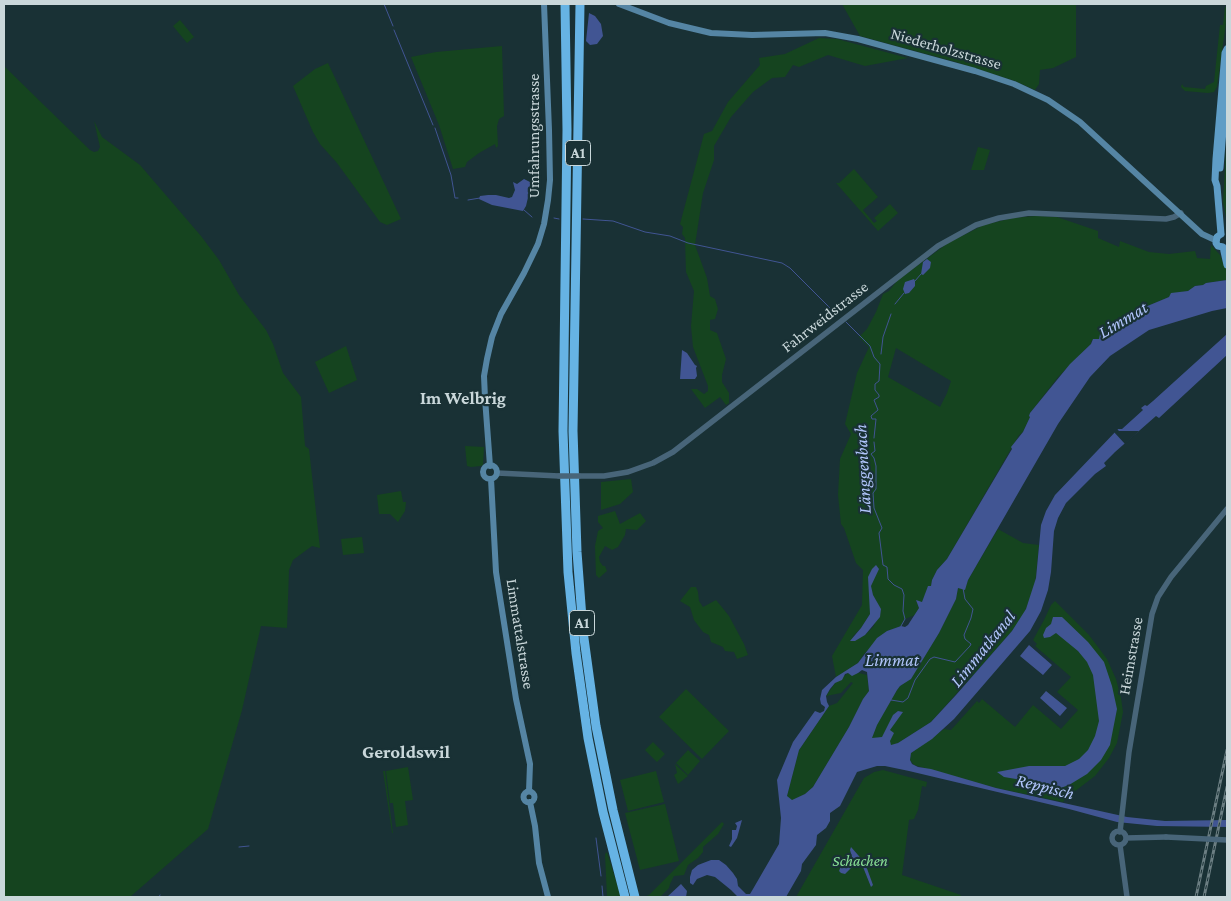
<!DOCTYPE html>
<meta charset="utf-8">
<style>
body{margin:0}
#map{position:relative;width:1231px;height:901px;overflow:hidden;background:#193135;font-family:"Crimson Pro",serif}
canvas{display:block}
.frame{position:absolute;inset:0;border:5px solid #c9d7da;pointer-events:none}
</style>
<div id="map">
<canvas width="1231" height="901"></canvas>
<div class="frame"></div>
</div>
<script>
const context = document.querySelector('canvas').getContext('2d');
context.lineJoin = 'round';
function fillPath(path, color) { context.fillStyle = color; context.fill(path, 'evenodd'); }
const shape = rows => new Path2D(rows.map(r => 'M' + r).join(''));
function stroke(path, color, width, dash) { context.strokeStyle = color; context.lineWidth = width; context.lineCap = dash ? 'butt' : 'round'; context.setLineDash(dash || []); context.stroke(path); }
function label(font, color, halo, rows, align = 'center') {
  context.font = font + ' "Crimson Pro",serif'; context.lineWidth = 4.5; context.setLineDash([]); context.textBaseline = 'middle'; context.strokeStyle = halo; context.fillStyle = color; for (const [text, x, y, turn = 0] of rows) {
    context.save(); context.translate(x, y); context.rotate((+turn || 0) * Math.PI / 180); context.textAlign = isNaN(turn) ? turn : align; if (halo) context.strokeText(text, 0, 0); context.fillText(text, 0, 0); context.restore();
  }
}
const green = shape([
 [842,4,1076,4,1076,57,1053,68,1040,70,1039,84,1035,90,1015,81,956,62,860,36],
 [1225,7,1227,7,1227,16,1217,87,1214,92,1208,93,1185,91,1181,87,1182,84,1184,87,1205,89,1206,86,1214,82,1220,25,1223,25],
 [180,20,194,37,187,43,173,26],
 [819,38,837,39,908,58,865,66,828,55,799,67,793,65,785,77,772,78,753,92,731,117,714,146,714,160,703,193,695,245,707,278,710,296,715,299,718,309,715,319,710,320,710,330,717,333,726,359,722,375,722,382,729,393,729,403,726,405,720,397,705,408,691,389,697,389,704,394,708,391,708,386,693,347,691,326,694,291,686,272,685,238,682,234,683,227,680,224,704,134,712,131,728,102,760,65,759,58,785,54],
 [502,46,504,116,499,119,497,126,498,146,496,148,495,144,479,153,467,162,465,167,453,169,439,125,411,57,436,52],
 [328,63,401,219,387,225,380,222,337,163,320,144,313,132,293,86,315,69],
 [4,66,90,150,94,152,98,151,100,147,94,121,102,137,140,165,201,236,219,260,239,295,266,330,273,344,283,373,301,397,305,446,309,449,320,548,312,546,293,560,289,570,287,628,261,626,242,710,208,829,130,897,4,897],
 [1227,132,1227,222,1223,202],
 [978,147,990,150,984,170,971,170],
 [854,169,878,197,863,210,874,223,877,221,874,218,890,204,898,213,878,231,836,183,839,183],
 [1036,216,1057,217,1098,231,1098,238,1119,247,1120,241,1149,252,1169,254,1195,251,1197,258,1210,259,1211,245,1220,255,1225,268,1227,268,1227,280,1206,283,1203,285,1195,286,1188,291,1171,294,1169,297,1145,307,1130,316,1124,317,1113,326,1111,329,1105,331,1099,339,1091,341,1091,344,1058,377,1030,413,1029,416,1030,417,1023,432,1019,435,947,559,937,570,932,580,931,587,928,587,922,603,916,600,919,608,915,615,905,619,901,626,887,631,863,655,858,663,836,677,832,656,862,605,863,570,856,563,844,528,841,524,838,495,840,459,851,434,845,424,857,373,869,347,859,337,867,329,876,312,883,294,889,291,897,281,948,243,984,225,1013,218],
 [896,348,951,381,947,393,940,407,888,377],
 [876,599,874,626,865,635,852,637,861,628,870,614,870,602],
 [346,346,357,380,329,393,315,362],
 [465,446,484,447,483,465,481,466,471,467,467,466],
 [631,479,633,492,620,504,601,510,601,482],
 [401,491,403,502,406,502,405,511,398,522,390,514,379,514,377,495],
 [615,511,620,524,640,513,646,521,637,530,626,529,625,535,618,547,612,550,605,546,599,557,600,562,603,566,605,566,607,571,599,578,596,575,595,546,598,531,603,528,598,522,598,516],
 [998,529,1023,543,1039,545,1035,585,1024,614,1012,631,931,722,898,743,881,750,867,752,876,725,897,690,900,686,911,678,939,633,956,599,958,588,965,589,968,580],
 [362,537,364,553,343,555,341,539],
 [691,587,696,587,698,592,699,601,703,607,716,600,721,606,729,616,744,644,748,655,737,659,734,652,725,651,723,647,711,642,709,635,703,632,694,620,690,607,680,601],
 [1055,601,1089,635,1107,659,1116,679,1121,698,1123,712,1117,743,1109,758,1095,776,1066,798,1063,802,996,788,914,765,910,760,911,753,944,729,951,730,977,701,979,703,982,699,1015,727,1033,705,1061,729,1078,710,1057,692,1071,677,1035,646,1037,644,1033,640,1044,620,1051,605],
 [848,673,850,674,859,673,867,675,869,691,863,699,849,727,813,787,805,794,792,801,787,796,799,750,829,706,837,703,853,683,851,682,841,693,826,696,835,683],
 [686,689,729,731,702,759,659,717],
 [653,742,665,754,657,762,645,750],
 [688,750,700,761,688,775,676,763],
 [675,764,688,776,678,784,674,775,677,773],
 [408,767,413,800,405,801,408,825,396,827,393,803,390,803,386,771],
 [883,770,927,782,926,787,922,786,918,810,914,819,909,820,902,875,961,895,960,897,796,897,864,778,874,772],
 [383,771,385,771,393,833,392,833],
 [656,771,664,802,628,811,620,780],
 [665,804,679,861,640,870,625,813],
 [722,822,724,824,718,834,703,847,703,852,698,858,688,865,684,875,674,876,670,884,669,888,660,897,644,897,649,895],
 [607,852,621,897,607,897,605,854]
]);
const water = shape([
 [589,13,595,16,601,24,603,36,597,44,590,45,586,41],
 [524,179,530,182,530,189,526,206,523,211,492,205,479,199,480,196,488,195,496,195,509,198,512,197,515,190,513,182,517,184],
 [927,259,931,262,930,268,923,275,921,274,923,262],
 [914,279,915,281,915,286,909,293,905,294,903,289,905,282],
 [1227,280,1227,308,1212,311,1149,330,1110,356,1090,377,1058,424,968,580,965,590,958,588,956,599,939,633,911,679,900,686,897,690,877,725,872,738,882,737,893,715,898,711,903,712,890,730,894,733,890,741,891,745,898,743,931,722,956,695,1012,631,1026,609,1036,578,1041,525,1046,511,1055,495,1118,429,1122,429,1143,410,1141,408,1145,405,1147,406,1153,401,1227,334,1227,355,1159,418,1156,416,1115,452,1104,463,1106,466,1095,474,1066,503,1058,518,1054,531,1051,572,1048,590,1041,611,1030,631,954,719,932,739,911,753,910,760,912,764,918,767,931,769,996,788,1127,817,1165,821,1227,820,1227,827,1157,826,1117,822,1069,809,909,771,885,766,877,766,857,772,840,806,830,813,830,821,826,828,817,835,816,845,802,864,801,871,786,897,738,897,731,890,715,877,707,875,697,879,693,885,690,883,690,877,692,870,698,865,711,860,719,860,726,865,733,873,737,879,738,886,746,894,750,894,753,889,779,844,781,818,777,780,793,742,815,711,820,713,824,711,825,707,821,704,820,699,822,690,836,677,858,663,877,638,887,631,901,626,905,627,908,625,919,608,916,600,922,602,928,586,931,586,932,580,937,570,947,559,1012,449,1011,447,1023,432,1030,417,1029,416,1030,413,1070,364,1091,344,1093,339,1099,339,1100,334,1111,329,1124,317,1130,316,1145,307,1169,297,1171,293,1188,291,1195,286,1203,285,1206,283],
 [862,670,867,672,869,691,863,699,849,727,813,787,805,794,792,800,787,796,799,750,829,706,827,702,826,696,830,689,835,683,842,680,845,674,848,673,852,676,858,673],
 [682,350,687,353,695,365,697,366,696,368,697,376,695,379,680,379],
 [876,565,879,569,871,586,873,595,881,609,880,617,865,635,855,641,850,641,861,628,870,614,868,577,872,569],
 [1053,617,1062,617,1088,642,1104,662,1112,686,1117,709,1110,745,1101,760,1087,774,1069,785,1055,790,1016,779,1004,777,997,772,1029,766,1065,766,1079,759,1088,750,1095,736,1099,721,1093,675,1087,662,1078,651,1056,633,1050,637,1044,638,1043,635,1046,628,1051,624],
 [1029,645,1052,665,1043,675,1020,656],
 [1046,691,1067,708,1060,716,1040,698],
 [742,820,737,838,731,847,729,846,732,839,732,830,736,830,737,826,735,823],
 [851,847,865,863,873,885,871,887,861,862,856,863,845,874,841,873,839,871,841,866,850,862,852,857,850,850],
 [681,884,687,891,686,897,667,897]
]);
const pier = shape([
 [1117,429,1119,431,1139,431,1125,444,1114,432]
]);
const stream = shape([
 [384,4,393,26],
 [394,30,433,125],
 [435,128,451,175,455,198,458,198],
 [468,200,480,198],
 [524,210,532,217],
 [554,218,559,219],
 [583,219,613,221,645,232,670,236,688,243,782,263,790,268,836,314],
 [915,281,921,274],
 [895,304,904,293],
 [846,322,870,346,874,357,880,364,879,381,875,384,875,390,879,395,879,397,874,400,878,410,871,416,872,419,876,419,874,438],
 [881,354,883,337,891,314],
 [874,442,875,451,871,454,874,458,876,466,876,489,873,493,874,508,882,528,879,533,883,565,887,567,888,579,894,585,902,589,904,595,903,611,905,619,901,626],
 [891,700,903,702,908,698,915,680,930,659,934,657,955,662,970,646,971,644,965,639,964,635,971,618,973,609,965,599,963,588],
 [596,838,601,876],
 [239,847,249,846],
 [602,886,603,897],
 [159,897,160,895]
]);
const tertiary = shape([
 [497,473,559,476],
 [579,476,604,476,628,472,653,463,673,452,938,246,976,225,999,218,1029,213,1166,219,1174,217,1181,213],
 '1112 838a7 7 0 1 1 14 0a7 7 0 1 1-14 0Z',
 [1120,832,1129,752,1152,614,1158,597,1171,577,1227,509],
 [1126,838,1166,837],
 [1120,845,1127,897]
]);
const secondary = shape([
 [619,4,669,23,711,33,752,35,825,33,858,39,975,71,1014,84,1048,100,1080,122,1202,234,1215,240],
 '483 472a7 7 0 1 1 14 0a7 7 0 1 1-14 0Z',
 [490,466,485,398,484,376,487,359,492,337,501,314,524,273,538,244,544,224,548,200,550,180,549,130,544,4],
 [491,479,496,572,516,699,530,764,529,791],
 '523.5 797a5.5 5.5 0 1 1 11 0a5.5 5.5 0 1 1-11 0Z',
 [530,802,535,826,539,863,548,897]
]);
const primary = shape([
 [1220,168,1227,80],
 [1221,234,1217,186,1215,180,1216,159,1225,53,1227,49],
 [1221,234,1217,237,1216,243,1218,246,1223,247,1227,265]
]);
const motorway = shape([
 [565,4,567,130,563,431,568,572,576,653,588,738,603,812,625,897],
 [580,4,573,431,577,552,583,631,596,726,613,810,635,897]
]);
const rail = shape([
 [1196,897,1227,750],
 [1204,897,1227,787]
]);
const tertiaryBridge = shape([
 [559,476,579,476],
 [1166,837,1227,840]
]);
const shields = [
 [578,153,25],
 [582,623,25]
];
const shieldNames = [
 ["A1",578,153],
 ["A1",582,623]
];
const streetNames = [
 ["Niederholzstrasse",946,49,16],
 ["Umfahrungsstrasse",534,136,-90],
 ["Fahrweidstrasse",825,317,-38],
 ["Limmattalstrasse",520,634,81],
 ["Heimstrasse",1131,656,-80]
];
const parkNames = [
 ["Schachen",860,861]
];
const waterNames = [
 ["Limmat",1123,320,-31],
 ["Länggenbach",863,469,-93],
 ["Limmatkanal",983,649,-51],
 ["Limmat",892,660],
 ["Reppisch",1045,787,14]
];
const neighbourhoodNames = [
 ["Im Welbrig",463,398]
];
const quarterNames = [
 ["Geroldswil",406,752]
];
fillPath(green, '#15441f');
fillPath(water, '#415593');
fillPath(pier, '#193135');
stroke(stream, '#415593', 1);
stroke(tertiary, '#486579', 5.5);
stroke(secondary, '#5585a4', 6);
stroke(primary, '#5f9dc6', 7);
stroke(motorway, '#66b3e4', 9);
stroke(rail, '#6b7e82', 3);
stroke(rail, '#193135', 1, [4]);
stroke(tertiaryBridge, '#486579', 5.5);
for (const [x, y, w] of shields) { const box = new Path2D(); box.roundRect(x - w / 2, y - 12.5, w, 25, 4); context.fillStyle = '#193135'; context.fill(box); stroke(box, '#c9d7da', 1); }
label('bold 15px', '#c9d7da', null, shieldNames);
label('16px', '#c9d7da', '#193135', streetNames);
label('italic 16px', '#89e196', '#193135', parkNames);
label('italic 18px', '#b0c4fa', '#193135', waterNames);
label('bold 18px', '#c9d7da', '#193135', neighbourhoodNames);
label('bold 19px', '#c9d7da', '#193135', quarterNames);
</script>
